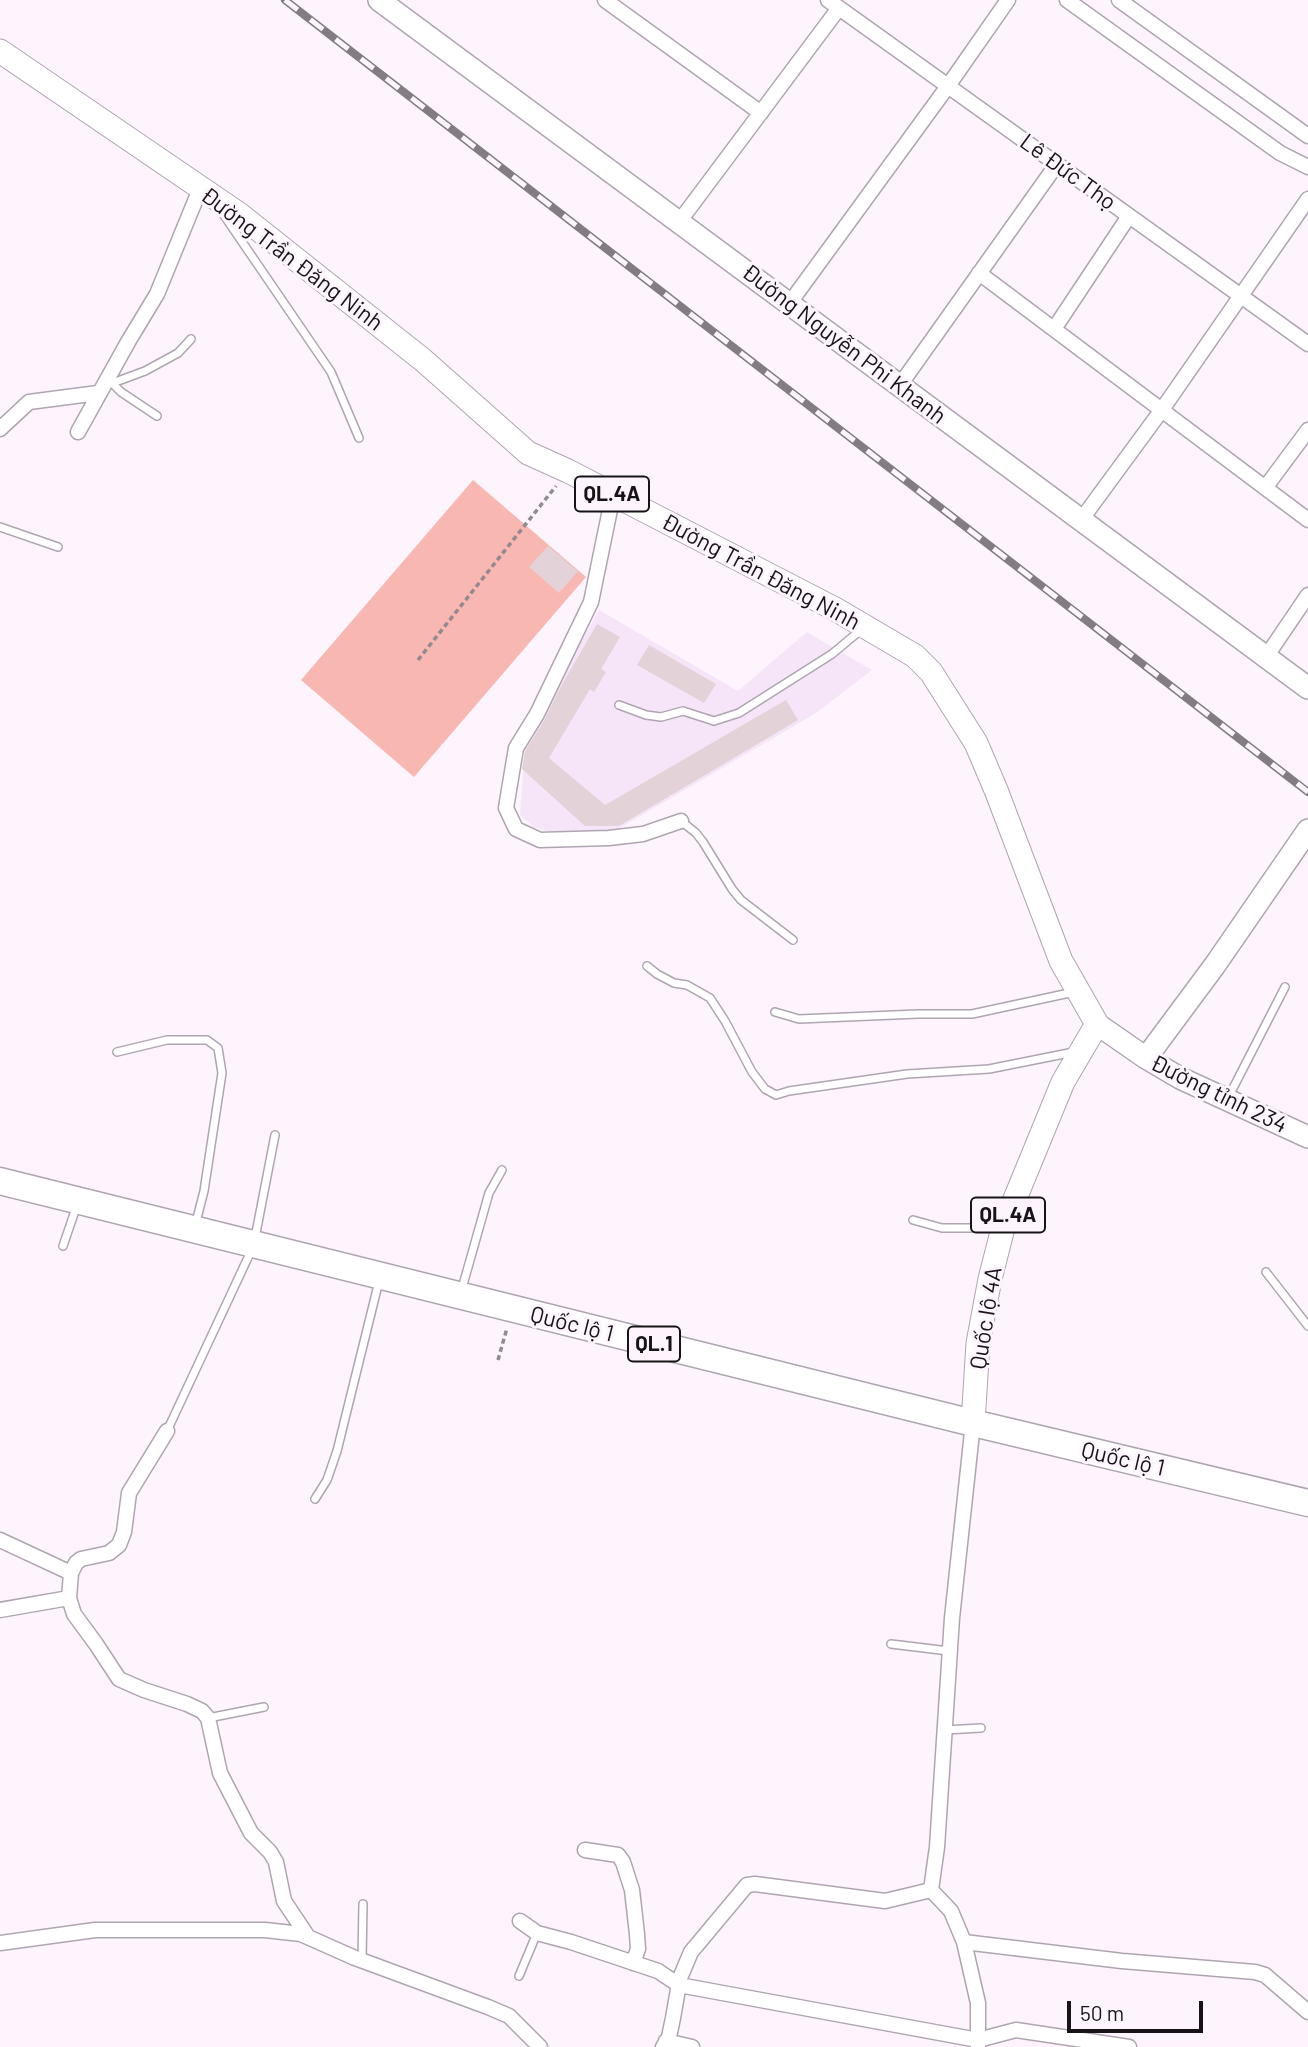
<!DOCTYPE html>
<meta charset="utf-8">
<style>
body{margin:0}
#map{position:relative;width:1308px;height:2047px;overflow:hidden;background:#fdf4fe;font-family:Barlow,sans-serif}
canvas{display:block}
.scale{position:absolute;left:1067px;top:2001px;width:136px;height:32px;box-sizing:border-box;border:4px solid #171317;border-top:0;padding-left:9px;font-size:21px;line-height:24px;white-space:nowrap;color:#171317;-webkit-text-stroke:5px #fdf4fe;paint-order:stroke}
</style>
<div id="map">
<canvas width="1308" height="2047"></canvas>
<div class="scale">50 m</div>
</div>
<script>
const context = document.querySelector('canvas').getContext('2d');
context.lineJoin = 'round';
function fillPath(path, color) { context.fillStyle = color; context.fill(path, 'evenodd'); }
const shape = rows => new Path2D(rows.map(r => 'M' + r).join(''));
function stroke(path, color, width, dash) { context.strokeStyle = color; context.lineWidth = width; context.lineCap = dash ? 'butt' : 'round'; context.setLineDash(dash || []); context.stroke(path); }
function label(font, color, halo, rows, align = 'center') {
  context.font = font + ' Barlow,sans-serif'; context.lineWidth = 6; context.setLineDash([]); context.textBaseline = 'middle'; context.strokeStyle = halo; context.fillStyle = color; for (const [text, x, y, turn = 0] of rows) {
    context.save(); context.translate(x, y); context.rotate((+turn || 0) * Math.PI / 180); context.textAlign = isNaN(turn) ? turn : align; if (halo) context.strokeText(text, 0, 0); context.fillText(text, 0, 0); context.restore();
  }
}
const built = shape([
 [599,610,738,691,807,632,872,670,816,713,613,832,547,831,534,827,520,815,525,743]
]);
const green = shape([
 [473,480,586,577,414,777,301,680]
]);
const building = shape([
 [548,546,578,571,559,593,529,567],
 [597,624,620,637,601,669,606,672,594,692,590,689,549,758,605,805,786,700,798,720,619,826,585,826,522,769,525,751,545,719,560,688],
 [649,645,716,684,704,703,637,665]
]);
const path = shape([
 [418,660,556,486],
 [498,1360,507,1328]
]);
const lane = shape([
 [221,211,331,372,359,438],
 [111,382,121,392,157,416],
 [105,383,118,381,145,371,178,353,191,339],
 [0,527,58,547],
 [619,705,646,715,661,717,683,711,714,721,739,713,832,654,862,629],
 [681,821,696,833,703,842,732,889,741,900,793,940],
 [647,966,657,974,674,983,687,985,710,998,725,1021,752,1072,765,1089,776,1095,789,1091,907,1074,989,1069,1074,1052],
 [775,1012,799,1019,918,1014,972,1014,1074,992],
 [117,1052,167,1040,207,1040,218,1048,222,1073,204,1191,195,1226],
 [1229,1096,1285,987],
 [913,1220,942,1228,999,1228],
 [255,1238,275,1135],
 [63,1246,77,1205],
 [1266,1272,1308,1326],
 [461,1292,489,1193,502,1170],
 [167,1431,252,1249],
 [315,1499,327,1480,337,1451,379,1281],
 [891,1644,949,1651],
 [208,1718,264,1707],
 [945,1730,981,1728],
 [362,1960,363,1904],
 [519,1976,537,1933]
]);
const street = shape([
 [605,0,761,113],
 [828,0,1308,344],
 [1067,0,1280,153,1308,167],
 [1119,0,1308,136],
 [679,222,839,8],
 [979,273,1308,520],
 [789,304,948,86,1008,0],
 [1054,329,1129,216],
 [900,385,1057,164],
 [0,429,29,402,98,393],
 [78,432,128,342,157,294,200,189],
 [1265,488,1308,430],
 [613,495,591,602,537,714,516,748,506,808,516,829,540,840,609,838,643,834,681,821],
 [1081,520,1161,411,1308,199],
 [1266,657,1308,595],
 [973,1423,952,1618,937,1847,931,1890,951,1911,964,1942,978,2003,978,2047],
 [167,1431,129,1493,124,1532,119,1545,109,1553,81,1559,76,1563,71,1573,69,1598,74,1614,96,1644,119,1679,144,1690,187,1704,202,1711,208,1718,220,1773,251,1833,270,1852,276,1862,284,1901,308,1937],
 [0,1540,71,1573],
 [0,1610,69,1598],
 [585,1850,618,1855,623,1862,632,1890,637,1934,638,1949,633,1963],
 [520,1921,537,1933,571,1942,658,1971,679,1985,978,2040,1016,2030,1129,2047],
 [964,1942,1122,1961,1255,1972,1265,1975,1308,2012],
 [0,1943,95,1930,265,1930,301,1934,355,1958,488,2007,509,2016,540,2047],
 [666,2041,692,2047],
 [663,2047,669,2037,673,2018,680,1978,691,1952,747,1885,755,1884,885,1901,931,1890]
]);
const secondary = shape([
 [379,0,1308,688],
 [1097,1024,1146,1058,1180,1078,1308,1137],
 [1146,1058,1215,965,1308,830]
]);
const primary = shape([
 [0,51,239,214,423,360,528,453,568,471,835,609,915,656,931,672,976,743,996,790,1061,961,1097,1024,1063,1082,1003,1228,990,1279,978,1343,973,1423]
]);
const highway = shape([
 [0,1181,973,1423,1308,1503]
]);
const rail = shape([
 [285,0,1308,792]
]);
const shields = [
 [612,494,74],
 [1008,1215,74],
 [654,1344,52]
];
const shieldNames = [
 ["QL.4A",612,494],
 ["QL.4A",1008,1215],
 ["QL.1",654,1344]
];
const streetNames = [
 ["Lê Đức Thọ",1068,172,36],
 ["Đường Trần Đăng Ninh",292,259,37],
 ["Đường Nguyễn Phi Khanh",844,344,37],
 ["Đường Trần Đăng Ninh",761,572,28],
 ["Đường tỉnh 234",1219,1094,26],
 ["Quốc lộ 4A",986,1318,-81],
 ["Quốc lộ 1",572,1324,14],
 ["Quốc lộ 1",1123,1459,13]
];
fillPath(built, '#f6e5f8');
fillPath(green, '#f9b7b1');
fillPath(building, '#e3d2d8');
stroke(lane, '#afa5b1', 10);
stroke(street, '#afa5b1', 17);
stroke(secondary, '#afa5b1', 24);
stroke(primary, '#afa5b1', 25);
stroke(highway, '#afa5b1', 29);
stroke(path, '#918a91', 3.5, [5, 3.5]);
stroke(lane, '#fff', 7);
stroke(street, '#fff', 14);
stroke(secondary, '#fff', 21);
stroke(primary, '#fff', 23);
stroke(highway, '#fff', 26);
stroke(rail, '#837c83', 8);
stroke(rail, '#fdf4fe', 5, [16]);
for (const [x, y, w] of shields) { const box = new Path2D(); box.roundRect(x - w / 2, y - 17.5, w, 35, 5); context.fillStyle = '#fdf4fe'; context.fill(box); stroke(box, '#171317', 2); }
label('bold 21px', '#171317', null, shieldNames);
label('23px', '#171317', '#fdf4fe', streetNames);
</script>
